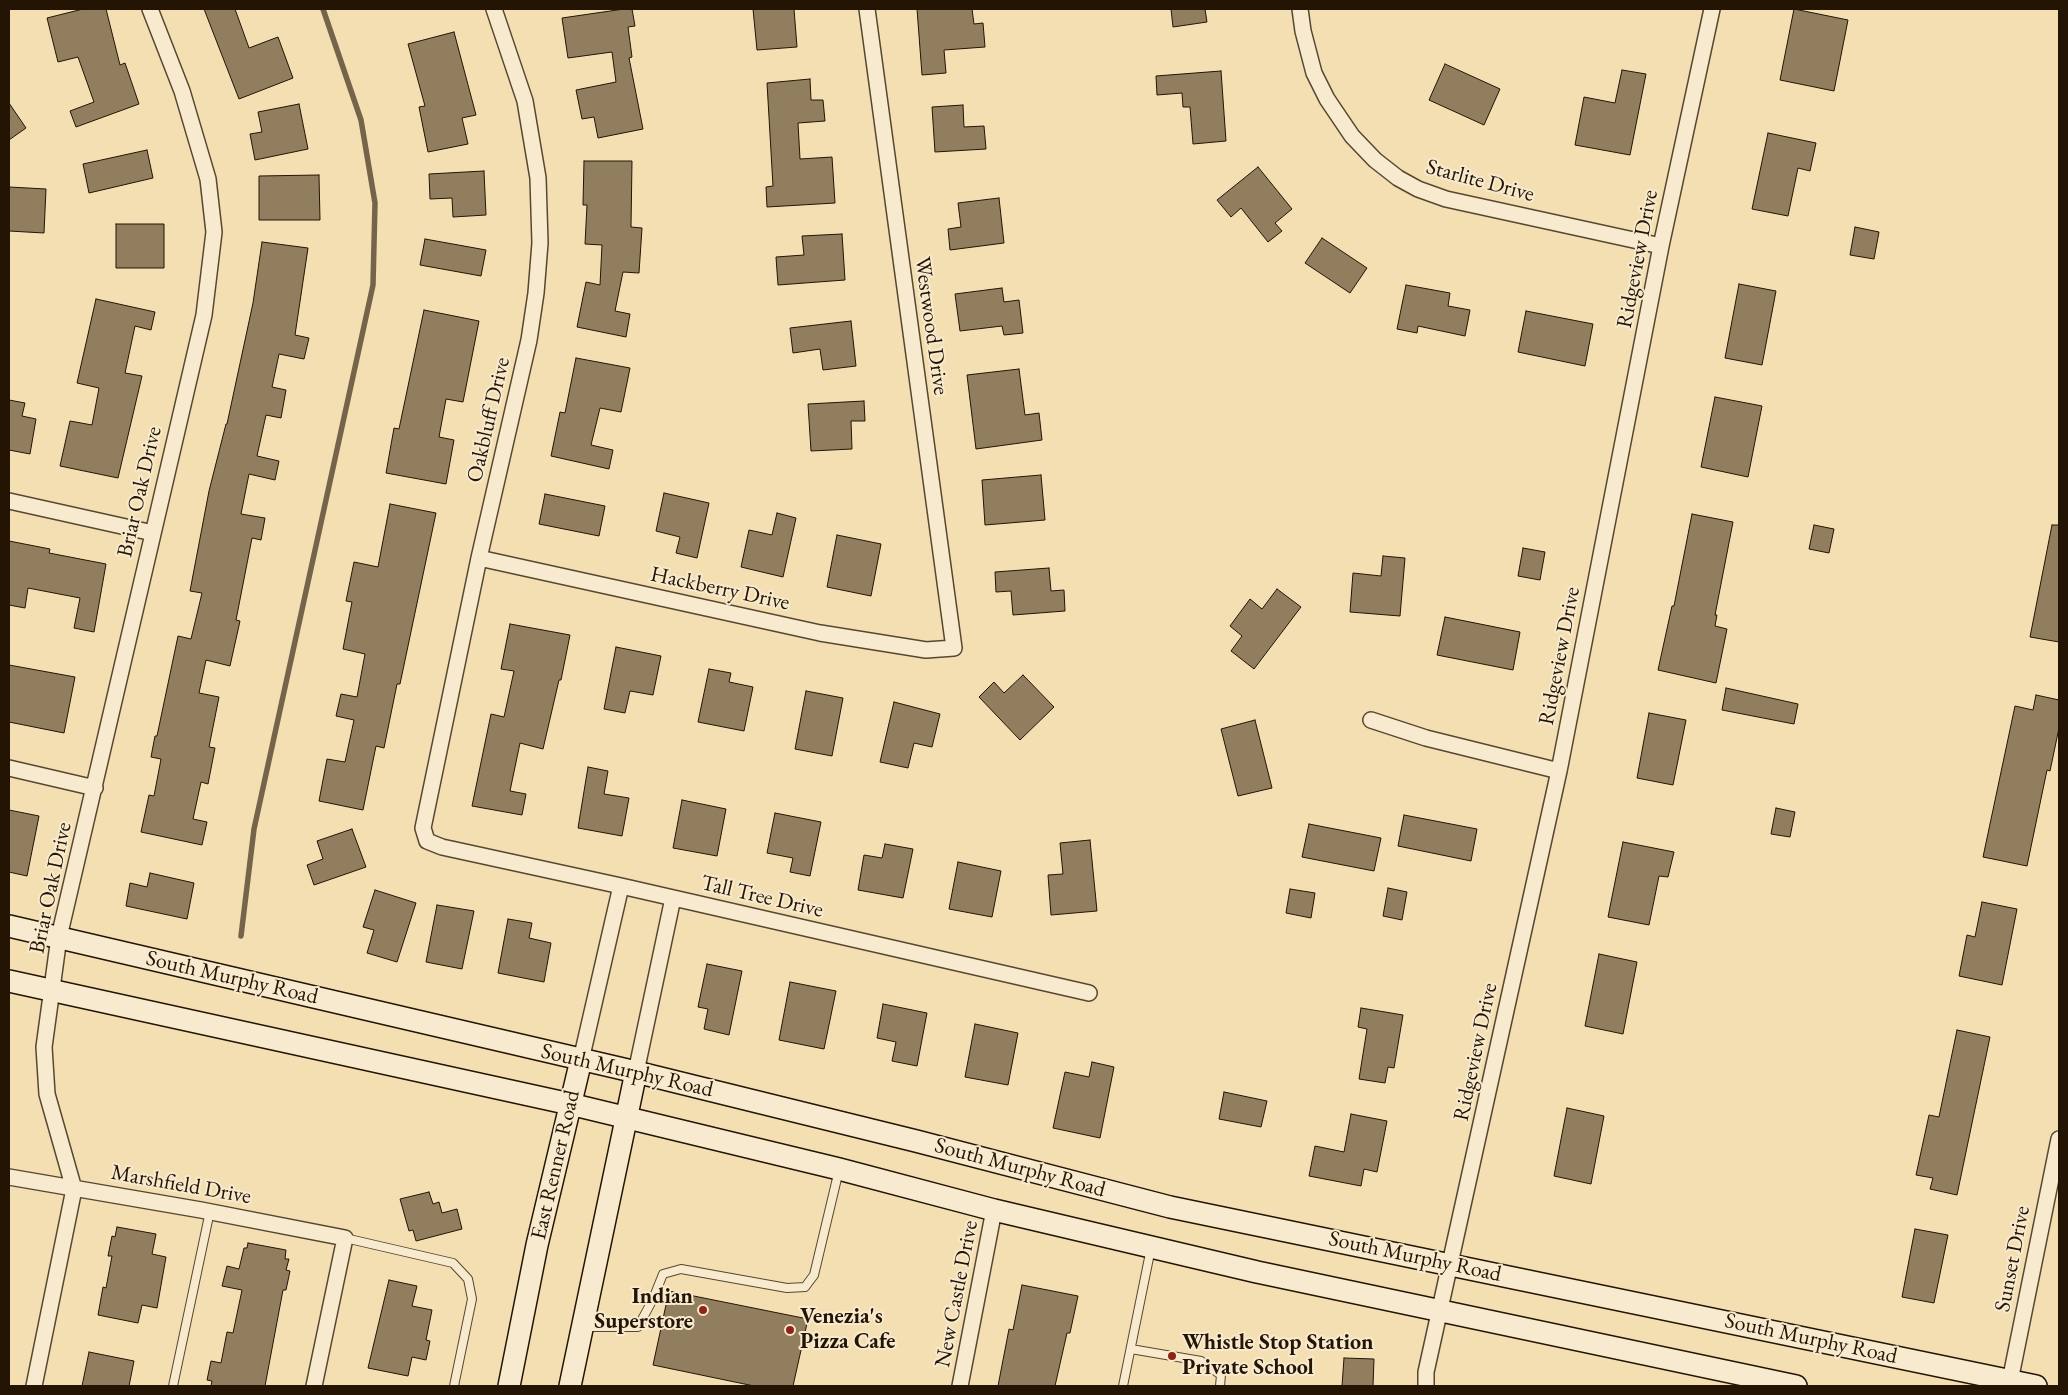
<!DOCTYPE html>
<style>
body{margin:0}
#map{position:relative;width:2068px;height:1395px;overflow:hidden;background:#f4dfb3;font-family:"EB Garamond",serif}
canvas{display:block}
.frame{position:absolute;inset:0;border:10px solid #231404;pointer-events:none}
</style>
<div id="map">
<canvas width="2068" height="1395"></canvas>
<div class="frame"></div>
</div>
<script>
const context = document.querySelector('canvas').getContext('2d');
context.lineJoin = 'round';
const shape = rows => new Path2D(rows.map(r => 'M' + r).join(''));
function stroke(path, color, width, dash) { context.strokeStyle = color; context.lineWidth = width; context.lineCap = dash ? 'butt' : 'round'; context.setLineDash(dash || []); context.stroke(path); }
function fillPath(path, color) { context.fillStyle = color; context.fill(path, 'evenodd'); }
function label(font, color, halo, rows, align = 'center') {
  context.font = font + ' "EB Garamond",serif'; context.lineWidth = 4; context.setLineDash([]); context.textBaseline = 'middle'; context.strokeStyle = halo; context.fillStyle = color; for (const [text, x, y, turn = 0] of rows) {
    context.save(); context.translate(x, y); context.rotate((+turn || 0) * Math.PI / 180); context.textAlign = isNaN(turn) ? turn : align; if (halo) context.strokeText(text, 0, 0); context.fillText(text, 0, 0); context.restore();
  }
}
const stream = shape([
 [241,936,254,829,373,285,375,203,361,120,323,9]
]);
const building = shape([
 [83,9,106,9,120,65,125,63,139,104,76,127,70,111,94,102,78,57,58,62,47,18,83,9],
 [204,9,235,9,249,48,278,37,293,78,239,99,204,9],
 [624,9,632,9,635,26,628,27,632,57,629,58,643,129,598,138,594,117,582,119,576,90,616,82,612,52,568,58,562,18,624,9],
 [753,9,794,9,797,47,757,50,753,9],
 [917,9,972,9,974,24,983,23,985,47,944,50,946,73,922,75,917,9],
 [1171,9,1205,9,1207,22,1173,27,1171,9],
 [1794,9,1848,20,1834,91,1780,80,1794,9],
 [454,32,476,115,462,118,468,144,428,152,419,107,425,106,408,44,454,32],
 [1445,64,1500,89,1484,125,1429,100,1445,64],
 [1622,70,1646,74,1630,155,1575,145,1584,97,1615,103,1622,70],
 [1221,71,1226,141,1193,144,1190,107,1183,107,1182,93,1157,95,1156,76,1221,71],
 [810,79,811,100,823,100,825,121,798,123,800,159,832,157,835,203,767,207,766,187,773,186,767,83,810,79],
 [9,103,26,128,9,140,9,103],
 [299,104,308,149,255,160,250,134,262,132,258,112,299,104],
 [963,105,964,127,984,126,986,149,935,152,932,107,963,105],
 [1768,133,1816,143,1810,171,1798,168,1788,216,1752,209,1768,133],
 [147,150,153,178,89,193,83,164,147,150],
 [584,161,632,161,631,227,642,228,639,273,623,272,615,311,630,314,626,337,577,327,586,282,600,285,602,245,585,244,587,205,583,205,584,161],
 [1258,167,1292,209,1275,223,1282,231,1268,242,1241,208,1231,217,1217,200,1258,167],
 [484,171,486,215,453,217,452,198,430,199,429,174,484,171],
 [319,175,320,220,259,220,259,176,319,175],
 [9,187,46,189,44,233,9,231,9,187],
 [999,198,1004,243,950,250,948,229,961,227,958,203,999,198],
 [116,224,164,224,164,268,116,268,116,224],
 [1855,227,1879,232,1874,259,1850,255,1855,227],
 [842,234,845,280,778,285,776,257,804,255,802,236,842,234],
 [1322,238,1367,268,1350,293,1305,263,1322,238],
 [425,239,486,250,481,276,420,265,425,239],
 [262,242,308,248,295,335,309,338,304,359,279,354,272,387,286,390,281,418,266,415,257,456,279,461,275,480,249,474,241,514,265,518,261,540,252,538,236,620,240,621,230,666,206,660,199,693,219,697,209,747,215,748,208,784,201,782,193,819,207,822,202,845,141,832,149,795,154,796,161,759,151,757,155,736,157,736,178,636,191,639,202,593,190,591,209,491,226,424,227,424,253,303,262,242],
 [1739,284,1776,291,1762,365,1725,358,1739,284],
 [1406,285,1450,293,1448,306,1470,310,1465,336,1418,326,1417,333,1397,329,1406,285],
 [1002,288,1004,302,1019,300,1023,333,1004,335,1002,326,960,331,955,294,1002,288],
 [96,299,155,312,151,330,135,326,125,373,142,376,118,478,60,466,70,421,92,425,99,388,77,383,96,299],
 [424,310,479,321,463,402,446,399,439,437,454,440,446,484,386,473,394,428,399,429,424,310],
 [1526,311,1593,324,1585,366,1518,352,1526,311],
 [851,321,856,366,823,370,820,349,793,353,790,328,851,321],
 [576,358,630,368,621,412,600,408,591,445,613,450,609,469,551,456,560,412,565,413,576,358],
 [1019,369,1025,415,1039,413,1042,440,976,449,967,375,1019,369],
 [1715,397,1762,406,1748,477,1701,467,1715,397],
 [9,400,25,403,22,416,36,419,30,454,9,450,9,400],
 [864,401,865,421,851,421,852,449,811,451,808,404,864,401],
 [1041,475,1045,520,985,525,982,480,1041,475],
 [664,493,709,503,697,558,676,553,680,537,656,531,664,493],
 [545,494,605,506,599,536,539,524,545,494],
 [390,504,436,513,400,684,397,684,384,748,376,746,363,810,319,801,327,759,345,762,354,720,336,716,341,694,357,697,365,654,343,649,352,602,346,601,354,562,378,567,390,504],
 [777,513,796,518,783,577,741,567,749,530,772,535,777,513],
 [1692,514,1733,522,1715,615,1717,615,1715,626,1727,629,1716,683,1658,670,1672,606,1674,606,1692,514],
 [1814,525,1834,529,1829,553,1809,549,1814,525],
 [2052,525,2059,525,2059,642,2030,637,2052,525],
 [837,535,881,544,871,596,827,587,837,535],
 [9,541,50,549,49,553,106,564,94,632,74,628,80,598,28,588,25,608,9,605,9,541],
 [1523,548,1545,552,1540,580,1518,576,1523,548],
 [1383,556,1405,558,1400,616,1350,612,1353,573,1381,576,1383,556],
 [1049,568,1051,591,1064,590,1065,611,1013,615,1011,591,996,592,995,572,1049,568],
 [1277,589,1301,607,1254,669,1231,651,1242,636,1230,626,1250,599,1262,609,1277,589],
 [1445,617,1520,632,1513,670,1437,655,1445,617],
 [510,624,570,635,561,680,559,680,543,749,520,743,510,791,526,794,522,815,472,806,491,714,504,717,514,671,501,669,510,624],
 [616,647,661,656,653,695,630,691,625,713,604,709,616,647],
 [9,665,75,677,64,733,9,722,9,665],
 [709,669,731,673,729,682,753,687,744,731,698,722,709,669],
 [1023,675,1054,707,1020,740,979,697,994,682,1004,693,1023,675],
 [1726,688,1798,704,1794,724,1722,710,1726,688],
 [806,691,843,698,832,756,795,749,806,691],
 [2036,695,2059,700,2059,728,2050,771,2047,770,2027,866,1983,857,2015,706,2033,710,2036,695],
 [894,702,940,714,932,747,914,743,908,768,880,762,894,702],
 [1649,713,1686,720,1673,785,1637,778,1649,713],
 [1255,720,1272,788,1238,796,1221,729,1255,720],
 [588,767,608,771,604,794,629,798,622,836,578,828,588,767],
 [682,800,726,809,717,856,673,848,682,800],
 [1776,808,1795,812,1790,837,1771,834,1776,808],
 [9,810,39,816,27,876,9,872,9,810],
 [775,813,821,822,810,876,790,872,793,858,767,853,775,813],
 [1404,815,1477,829,1471,861,1398,846,1404,815],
 [1309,824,1381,838,1374,871,1302,857,1309,824],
 [352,829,366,867,314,885,307,865,323,859,317,841,352,829],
 [1090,840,1097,911,1051,915,1048,875,1063,874,1060,843,1090,840],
 [1623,842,1674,852,1668,877,1659,876,1649,925,1608,917,1623,842],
 [885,844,913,849,903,898,858,890,864,855,882,858,885,844],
 [958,862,1001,871,992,917,949,909,958,862],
 [150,873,194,883,187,919,126,906,130,883,147,887,150,873],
 [1388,888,1407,892,1402,920,1383,916,1388,888],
 [1290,889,1315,893,1311,918,1286,913,1290,889],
 [375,890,416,903,397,962,367,953,374,930,363,927,375,890],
 [1982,902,2017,909,2002,985,1959,976,1967,935,1975,937,1982,902],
 [437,905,474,911,462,969,426,962,437,905],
 [508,919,532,923,529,938,551,943,544,982,498,973,508,919],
 [1599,954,1637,962,1623,1034,1585,1026,1599,954],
 [707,964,742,971,729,1035,704,1029,708,1009,698,1007,707,964],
 [790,982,836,991,824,1049,779,1040,790,982],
 [883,1004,927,1013,917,1066,892,1061,896,1042,877,1038,883,1004],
 [1361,1008,1403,1015,1394,1068,1388,1067,1385,1083,1359,1079,1367,1029,1358,1027,1361,1008],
 [975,1024,1018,1033,1008,1085,965,1077,975,1024],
 [1957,1030,1990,1037,1957,1195,1930,1189,1933,1178,1916,1175,1929,1115,1939,1117,1957,1030],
 [1092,1062,1114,1067,1100,1138,1053,1128,1065,1072,1089,1077,1092,1062],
 [1224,1092,1267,1101,1261,1127,1219,1119,1224,1092],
 [1567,1108,1604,1116,1591,1184,1554,1176,1567,1108],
 [1351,1114,1387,1121,1377,1172,1364,1169,1361,1186,1309,1176,1315,1146,1344,1152,1351,1114],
 [429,1192,433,1204,439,1202,442,1213,457,1209,462,1229,416,1241,413,1230,409,1231,400,1199,429,1192],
 [117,1227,156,1234,152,1254,166,1257,157,1308,142,1305,138,1323,98,1315,103,1287,106,1288,112,1256,108,1256,112,1236,115,1237,117,1227],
 [1915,1229,1948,1235,1934,1303,1902,1297,1915,1229],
 [248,1243,286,1250,285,1259,289,1259,286,1270,290,1271,286,1290,283,1290,265,1386,211,1386,212,1381,207,1380,211,1361,221,1363,227,1332,233,1333,242,1290,222,1286,227,1266,239,1269,244,1248,247,1248,248,1243],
 [389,1280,417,1286,412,1306,432,1310,426,1340,430,1341,426,1360,412,1357,408,1376,368,1368,389,1280],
 [1022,1285,1078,1296,1070,1333,1067,1333,1055,1386,998,1386,1009,1329,1013,1330,1022,1285],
 [669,1291,808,1319,793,1386,754,1386,653,1365,669,1291],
 [89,1352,134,1361,129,1386,82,1386,89,1352],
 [1344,1358,1374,1359,1373,1386,1342,1386,1344,1358]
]);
const lane = shape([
 [345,1238,453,1263,468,1279,472,1299,454,1386],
 [584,1327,638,1327,653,1299,663,1274,681,1269,787,1288,805,1287,814,1275,839,1170],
 [1131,1349,1201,1361,1221,1375,1220,1386],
 [173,1386,210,1211],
 [1123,1386,1151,1248]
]);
const street = shape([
 [494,9,525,101,538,178,540,243,536,293,529,340,479,558,423,828,427,841,442,847,621,886,1089,993],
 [1300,9,1303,31,1314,73,1327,99,1352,136,1375,160,1398,178,1418,189,1446,199,1661,246],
 [9,501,153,533],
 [479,558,820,633,926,650,954,648,867,9],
 [1371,720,1426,738,1559,771],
 [9,768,95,788],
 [581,1060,621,886],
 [636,1072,673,898],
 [9,1177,201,1210,345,1238,314,1386],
 [34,1386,74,1189,47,1094,44,1047,59,937,204,315,214,232,208,179,182,91,150,9],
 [960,1386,994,1210],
 [1426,1386,1426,1372,1559,771,1661,246,1712,9],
 [2009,1386,2059,1139]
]);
const secondary = shape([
 [9,926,636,1072,916,1141,1170,1207,2036,1386],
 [9,981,570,1104,839,1169,994,1210,1257,1272,1796,1386],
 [509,1386,537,1245,581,1060],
 [570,1386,636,1072]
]);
const markers = [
 [703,1310,5,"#8f2418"],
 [790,1330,5,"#8f2418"],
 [1172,1356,5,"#8f2418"]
];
const streetNames = [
 ["Starlite Drive",1480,181,15],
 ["Ridgeview Drive",1638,259,-79],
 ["Westwood Drive",931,326,82],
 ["Oakbluff Drive",489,420,-77],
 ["Briar Oak Drive",140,492,-77],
 ["Hackberry Drive",720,589,12],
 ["Ridgeview Drive",1560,656,-79],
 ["Briar Oak Drive",51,888,-78],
 ["Tall Tree Drive",762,897,13],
 ["South Murphy Road",232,978,13],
 ["Ridgeview Drive",1476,1052,-78],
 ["South Murphy Road",627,1071,13],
 ["East Renner Road",556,1165,-77],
 ["South Murphy Road",1020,1168,15],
 ["Marshfield Drive",181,1185,10],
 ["South Murphy Road",1415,1257,12],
 ["Sunset Drive",2013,1259,-79],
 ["New Castle Drive",957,1294,-79],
 ["South Murphy Road",1811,1339,12]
];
const poiNames = [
 ["Indian",693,1297,"right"],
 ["Superstore",693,1322,"right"],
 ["Venezia's",800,1317],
 ["Pizza Cafe",800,1342],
 ["Whistle Stop Station",1182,1343],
 ["Private School",1182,1368]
];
stroke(stream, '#76644a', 5.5);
fillPath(building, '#907e5f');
stroke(building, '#231404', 1);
stroke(lane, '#574730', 10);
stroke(street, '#574730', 18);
stroke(secondary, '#231404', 24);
stroke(lane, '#f8eace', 8);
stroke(street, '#f8eace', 15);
stroke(secondary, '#f8eace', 21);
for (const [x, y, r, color] of markers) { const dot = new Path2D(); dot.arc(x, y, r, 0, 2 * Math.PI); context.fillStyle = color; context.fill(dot); stroke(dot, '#f8eace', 2); }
label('22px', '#231404', '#f8eace', streetNames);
label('bold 22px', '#231404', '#f8eace', poiNames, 'left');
</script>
